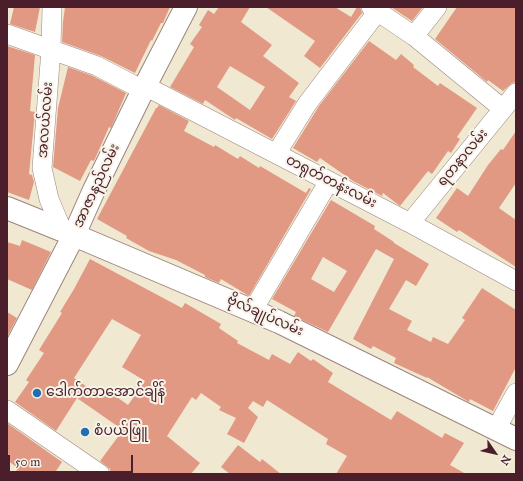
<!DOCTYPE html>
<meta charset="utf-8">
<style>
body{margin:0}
#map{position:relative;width:523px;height:481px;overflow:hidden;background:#f0e8d0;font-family:"IM FELL Great Primer",serif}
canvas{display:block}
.frame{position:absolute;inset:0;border:8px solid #4a1f2b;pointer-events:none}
.north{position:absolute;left:475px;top:433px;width:40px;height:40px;-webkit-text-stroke:3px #f7f3e8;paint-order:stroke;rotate:124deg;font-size:11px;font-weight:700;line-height:16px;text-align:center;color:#4a1f2b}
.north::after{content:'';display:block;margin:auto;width:14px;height:18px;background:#4a1f2b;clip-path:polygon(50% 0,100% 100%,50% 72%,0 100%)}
.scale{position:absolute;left:8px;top:455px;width:125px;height:18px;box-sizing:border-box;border:2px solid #4a1f2b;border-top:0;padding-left:5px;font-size:12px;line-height:14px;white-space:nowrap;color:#4a1f2b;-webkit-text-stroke:3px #f7f3e8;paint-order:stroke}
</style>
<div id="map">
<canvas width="523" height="481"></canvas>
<div class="frame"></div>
<div class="north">N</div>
<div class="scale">50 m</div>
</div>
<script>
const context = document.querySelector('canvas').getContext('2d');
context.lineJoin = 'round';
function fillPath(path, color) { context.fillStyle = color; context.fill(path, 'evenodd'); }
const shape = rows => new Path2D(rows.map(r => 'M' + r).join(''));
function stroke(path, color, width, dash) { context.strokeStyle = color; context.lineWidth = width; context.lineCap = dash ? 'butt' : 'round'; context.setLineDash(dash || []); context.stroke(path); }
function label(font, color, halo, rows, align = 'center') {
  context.font = font + ' "IM FELL Great Primer","Noto Sans Myanmar",serif'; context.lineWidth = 4; context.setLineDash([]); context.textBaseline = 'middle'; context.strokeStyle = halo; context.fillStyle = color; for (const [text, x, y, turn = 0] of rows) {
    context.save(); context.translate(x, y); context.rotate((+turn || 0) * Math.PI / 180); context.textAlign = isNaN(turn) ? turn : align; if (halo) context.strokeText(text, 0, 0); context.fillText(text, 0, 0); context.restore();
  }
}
const building = shape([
 [14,7,40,7,35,32,10,24],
 [65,7,170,7,163,23,161,23,152,41,151,40,135,73,101,56,62,42,63,22],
 [219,7,250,7,241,22,272,45,263,56,299,83,289,97,296,101,272,139,236,118,235,120,205,100,203,104,170,87,194,47,190,44,202,27,199,25,208,10,214,14],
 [230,66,265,87,250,110,217,87],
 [266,7,335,7,351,17,357,7,360,7,362,13,320,68,304,56,315,41],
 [391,7,423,7,412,21],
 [457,7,516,7,516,82,512,83,503,91,488,80,487,82,435,39],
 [369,41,396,60,401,54,414,65,413,67,438,86,440,83,477,108,457,137,460,139,451,153,448,151,432,174,428,171,400,206,383,193,382,196,353,181,320,158,317,162,293,148,319,106],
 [7,46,35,55,30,111,35,112,29,174,32,175,34,182,29,200,7,192],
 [68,67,93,76,126,93,111,128,109,127,94,161,91,160,80,181,53,167,58,108],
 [159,105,189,121,184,131,214,147,215,145,238,159,240,156,259,168,260,166,306,193,309,188,311,189,249,296,221,279,219,283,205,277,205,275,176,260,149,251,126,238,127,236,97,219,156,108,157,108],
 [516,131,516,183,499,208,516,220,516,267,459,230,457,232,436,218,457,188,468,196,488,165,501,149,503,150],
 [331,200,375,226,374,229,394,242,394,243,429,264,416,286,406,280,389,309,412,321,407,330,431,342,433,337,448,344,465,320,462,318,482,288,516,310,516,367,493,411,470,399,469,402,427,377,427,378,394,363,396,358,373,346,371,349,353,339,394,259,376,249,328,332,294,316,296,312,272,299],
 [323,257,347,271,334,292,311,279],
 [22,240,51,252,32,290,7,279,7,242,20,246],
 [90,259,182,308,185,303,221,324,219,328,238,341,237,343,269,360,272,354,290,364,298,352,311,361,313,359,333,373,328,382,391,420,397,411,442,438,445,433,464,443,450,465,466,474,336,474,347,456,326,444,328,439,267,400,263,407,253,401,248,408,258,417,244,443,227,434,236,418,219,410,221,407,201,393,196,400,192,397,167,436,200,463,191,474,111,474,110,469,100,461,123,430,77,398,56,431,15,402,29,382,26,380,44,353,39,350,62,313,60,312,74,289],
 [112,319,141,335,122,367,145,381,128,405,107,390,102,397,74,378],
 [7,312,17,318,7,337],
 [7,423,62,462,54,474,14,474,18,468,7,460],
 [238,445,260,462,262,459,281,474,230,474,221,467]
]);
const minor = shape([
 [52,7,51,49,42,168,49,199,62,230],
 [371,7,414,36,503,109],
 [7,34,97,66,143,90],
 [414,36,437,7],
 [145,86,410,223,516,281],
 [276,154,307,104,378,11],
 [410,223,516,93],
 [253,310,329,181],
 [7,410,100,474],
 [496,429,516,393]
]);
const tertiary = shape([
 [7,208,74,235,94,190,143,90,186,7]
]);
const secondary = shape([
 [7,364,74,235,279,322,516,439]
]);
const markers = [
 [37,393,5,"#1f6fb2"],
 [85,432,5,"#1f6fb2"]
];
const streetNames = [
 ["အလယ်လမ်း",46,120,-86],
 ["ရတနာလမ်း",463,158,-50],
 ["တရုတ်တန်းလမ်း",331,182,27],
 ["အာဇာနည်လမ်း",97,186,-65],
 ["ဗိုလ်ချုပ်လမ်း",265,316,24]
];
const poiNames = [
 ["ဒေါက်တာအောင်ချိန်",46,393],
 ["စံပယ်ဖြူ",94,432]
];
fillPath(building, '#e29984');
stroke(minor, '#9d847e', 20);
stroke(tertiary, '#9d847e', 24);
stroke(secondary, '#9d847e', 24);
stroke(minor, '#fff', 19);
stroke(tertiary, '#fff', 22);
stroke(secondary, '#fff', 22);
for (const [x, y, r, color] of markers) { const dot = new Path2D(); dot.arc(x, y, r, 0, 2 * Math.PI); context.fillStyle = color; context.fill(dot); stroke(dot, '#f7f3e8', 1.5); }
label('14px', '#4a1f2b', '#f7f3e8', streetNames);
label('14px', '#4a1f2b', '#f7f3e8', poiNames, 'left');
</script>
